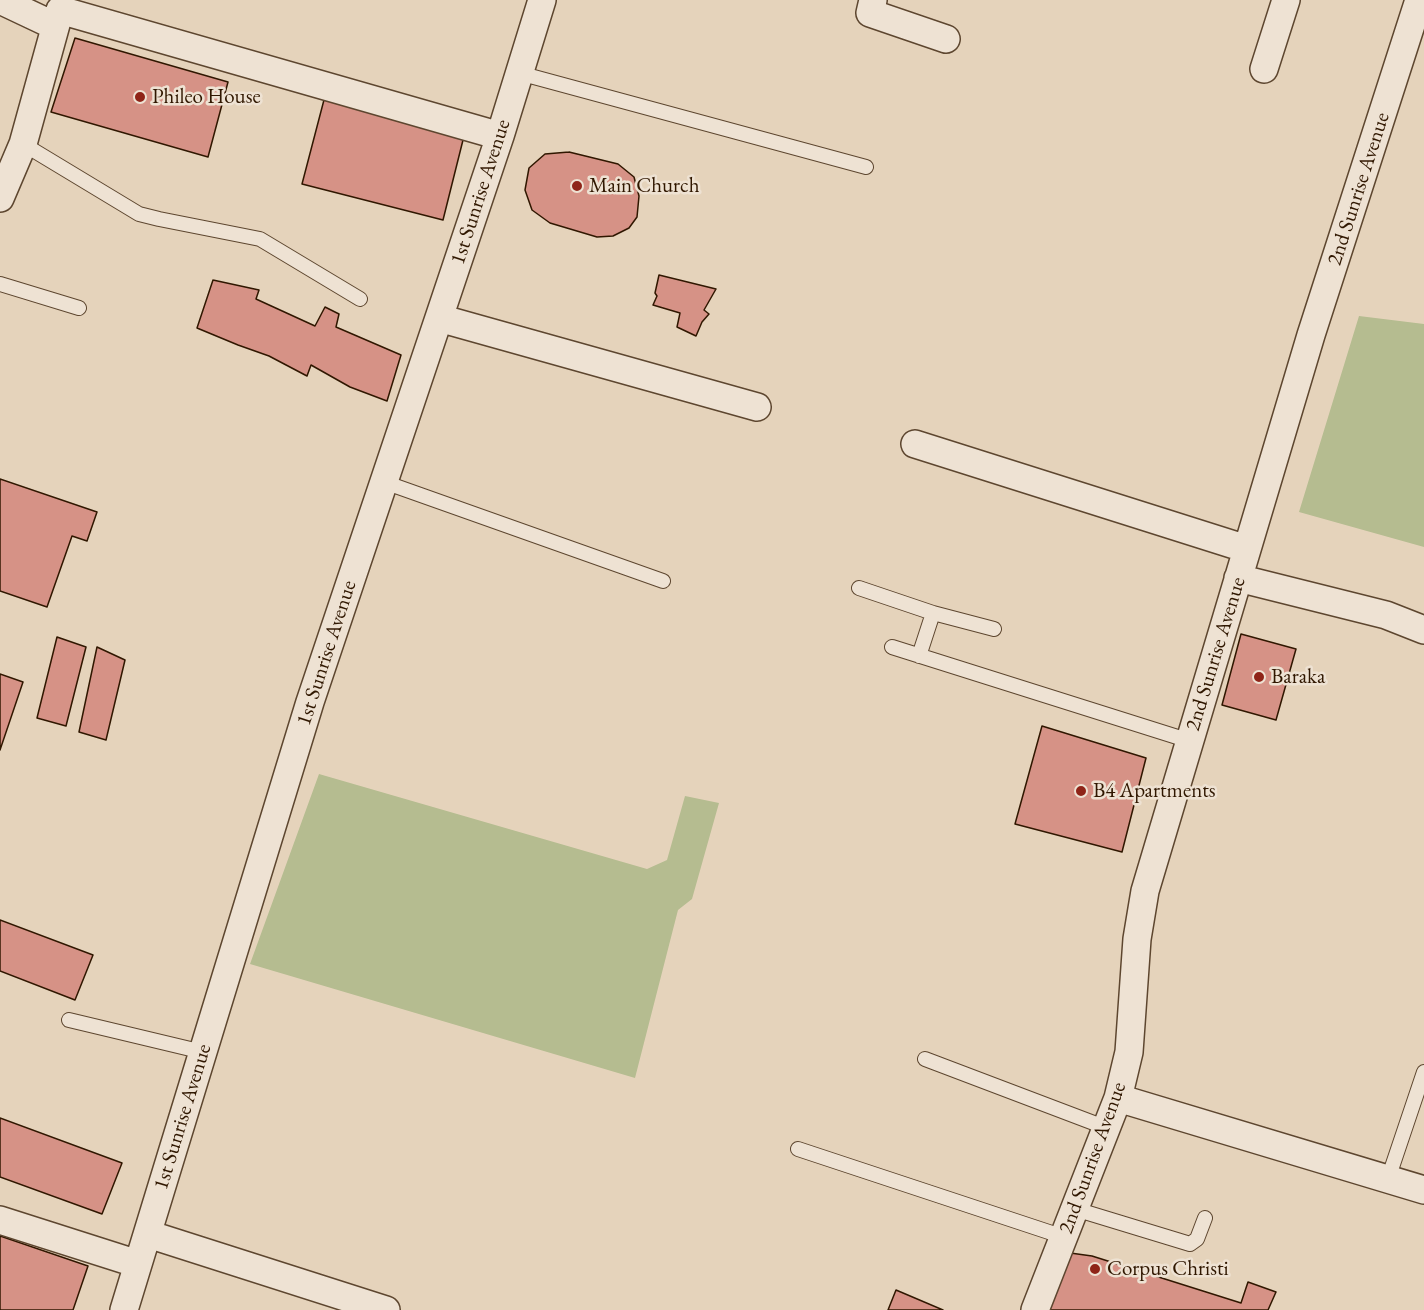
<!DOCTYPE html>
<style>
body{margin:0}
canvas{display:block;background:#e5d3bb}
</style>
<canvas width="1424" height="1310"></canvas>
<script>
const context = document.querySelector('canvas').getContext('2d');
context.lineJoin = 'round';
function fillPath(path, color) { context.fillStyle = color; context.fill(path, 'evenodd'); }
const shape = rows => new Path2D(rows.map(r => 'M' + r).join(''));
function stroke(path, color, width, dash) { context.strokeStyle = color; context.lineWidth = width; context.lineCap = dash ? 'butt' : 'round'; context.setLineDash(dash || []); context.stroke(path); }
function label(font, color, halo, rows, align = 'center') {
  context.font = font + ' "EB Garamond",serif'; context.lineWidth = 5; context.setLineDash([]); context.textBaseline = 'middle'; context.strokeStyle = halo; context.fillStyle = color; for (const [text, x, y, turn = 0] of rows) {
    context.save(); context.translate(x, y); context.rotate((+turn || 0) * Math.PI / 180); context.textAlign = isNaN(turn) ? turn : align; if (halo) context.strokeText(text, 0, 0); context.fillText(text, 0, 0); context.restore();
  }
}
const green = shape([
 [1359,316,1424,324,1424,547,1299,512],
 [319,774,647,869,667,860,685,796,719,803,692,899,678,910,635,1078,250,964]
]);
const building = shape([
 [75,38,228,82,208,157,51,112,75,38],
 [325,96,465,132,443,220,302,184,325,96],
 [569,152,618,164,634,177,639,196,637,217,629,228,613,236,597,237,550,223,532,210,525,190,529,168,545,154,569,152],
 [659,275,716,289,704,310,709,314,702,322,696,336,677,327,680,313,653,305,657,296,655,293,659,275],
 [213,280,259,290,256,299,315,326,325,307,339,314,336,327,401,355,387,401,350,387,311,365,307,376,269,356,238,345,197,328,213,280],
 [0,479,97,512,87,541,72,536,47,607,0,591,0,479],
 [1241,634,1296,649,1276,720,1222,705,1241,634],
 [57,637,86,647,66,726,37,718,57,637],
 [97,647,125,660,106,740,79,732,97,647],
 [0,674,23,682,0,750,0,674],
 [1042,726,1146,758,1122,852,1015,824,1042,726],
 [0,920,93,955,75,1000,0,971,0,920],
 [0,1118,122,1163,102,1214,0,1177,0,1118],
 [0,1236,88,1266,73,1310,0,1310,0,1236],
 [1063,1252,1092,1256,1241,1303,1248,1282,1276,1292,1268,1310,1042,1310,1063,1252],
 [896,1290,943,1310,888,1310,896,1290]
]);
const lane = shape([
 [519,73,866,167],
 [23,144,139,214,159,219,260,239,360,299],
 [0,284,79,308],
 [384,482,663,581],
 [859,588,933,613,919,656],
 [933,613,994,629],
 [892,647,1190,741],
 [69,1020,203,1052],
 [925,1059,1107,1128],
 [798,1149,1064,1237],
 [1388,1179,1424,1072],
 [1075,1209,1190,1244,1197,1239,1205,1218]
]);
const street = shape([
 [0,0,55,26],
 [873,0,870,13,946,39],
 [1264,69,1286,0],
 [0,198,23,144,60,10,500,136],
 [439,318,757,407],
 [915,444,1247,549],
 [1238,578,1386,615,1424,630],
 [1118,1098,1424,1190],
 [0,1220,138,1264],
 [148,1234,386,1310],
 [124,1310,310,702,500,136,542,0],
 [1035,1310,1118,1098,1129,1052,1137,939,1145,891,1311,335,1419,0]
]);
const markers = [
 [140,97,6,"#8f2418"],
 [577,186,6,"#8f2418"],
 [1259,677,6,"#8f2418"],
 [1081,791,6,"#8f2418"],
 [1095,1269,6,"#8f2418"]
];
const poiNames = [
 ["Phileo House",152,97],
 ["Main Church",589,186],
 ["Baraka",1271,677],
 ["B4 Apartments",1093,791],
 ["Corpus Christi",1107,1269]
];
const streetNames = [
 ["2nd Sunrise Avenue",1359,189,-72],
 ["1st Sunrise Avenue",481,192,-72],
 ["1st Sunrise Avenue",327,653,-72],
 ["2nd Sunrise Avenue",1216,654,-73],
 ["1st Sunrise Avenue",183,1117,-73],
 ["2nd Sunrise Avenue",1093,1158,-70]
];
fillPath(green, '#b5bc90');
fillPath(building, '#d69286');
stroke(building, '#301700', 1.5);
stroke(lane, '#5d462f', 16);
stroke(street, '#5d462f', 30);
stroke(lane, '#eee2d3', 14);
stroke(street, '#eee2d3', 27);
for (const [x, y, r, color] of markers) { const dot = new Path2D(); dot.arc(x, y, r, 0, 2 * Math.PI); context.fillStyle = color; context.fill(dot); stroke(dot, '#eee2d3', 2); }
label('21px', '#301700', '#eee2d3', poiNames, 'left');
label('21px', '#301700', '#eee2d3', streetNames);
</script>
